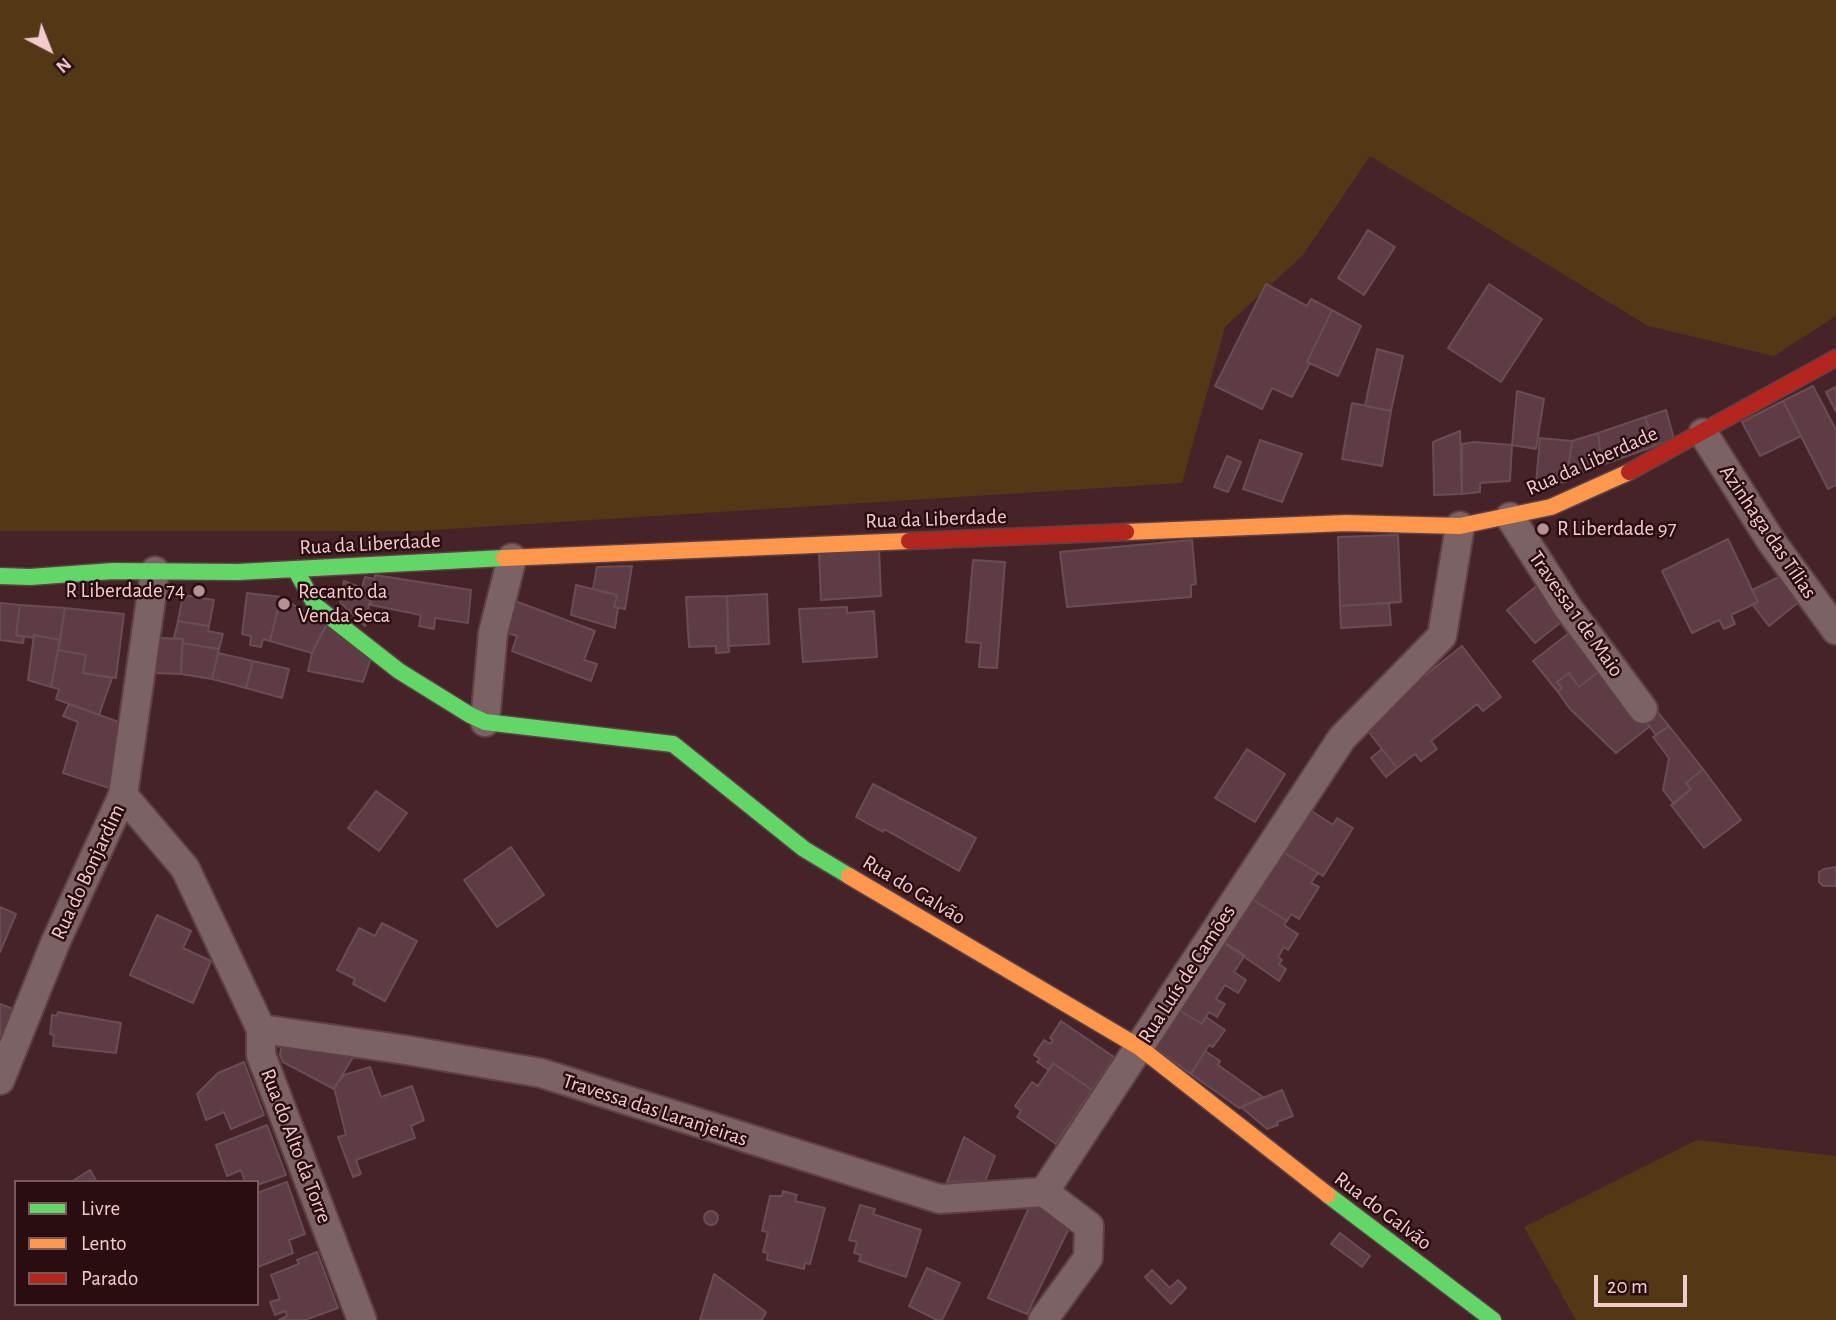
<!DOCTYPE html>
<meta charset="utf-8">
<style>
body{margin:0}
#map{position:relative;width:1836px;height:1320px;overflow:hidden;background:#462329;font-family:"Alegreya Sans",sans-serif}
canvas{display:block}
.legend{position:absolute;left:14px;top:1180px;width:245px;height:126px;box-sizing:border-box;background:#290d10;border:2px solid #7a595c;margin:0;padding:9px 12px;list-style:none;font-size:21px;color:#f4cbcd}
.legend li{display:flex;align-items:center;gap:14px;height:35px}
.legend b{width:35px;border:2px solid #7a595c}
.north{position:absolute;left:14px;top:14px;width:70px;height:70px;-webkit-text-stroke:5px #290d10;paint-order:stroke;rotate:138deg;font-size:19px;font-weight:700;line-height:28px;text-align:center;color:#f4cbcd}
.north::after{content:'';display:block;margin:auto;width:24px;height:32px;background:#f4cbcd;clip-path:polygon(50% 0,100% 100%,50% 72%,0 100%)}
.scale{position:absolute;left:1594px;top:1275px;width:93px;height:32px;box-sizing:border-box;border:4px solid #f4cbcd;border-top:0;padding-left:9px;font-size:21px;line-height:24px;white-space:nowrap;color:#f4cbcd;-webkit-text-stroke:5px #290d10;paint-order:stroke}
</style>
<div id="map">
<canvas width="1836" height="1320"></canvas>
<ul class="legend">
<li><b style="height:9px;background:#63d668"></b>Livre</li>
<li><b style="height:9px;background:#ff974d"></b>Lento</li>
<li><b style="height:9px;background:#b3261e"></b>Parado</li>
</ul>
<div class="north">N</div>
<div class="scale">20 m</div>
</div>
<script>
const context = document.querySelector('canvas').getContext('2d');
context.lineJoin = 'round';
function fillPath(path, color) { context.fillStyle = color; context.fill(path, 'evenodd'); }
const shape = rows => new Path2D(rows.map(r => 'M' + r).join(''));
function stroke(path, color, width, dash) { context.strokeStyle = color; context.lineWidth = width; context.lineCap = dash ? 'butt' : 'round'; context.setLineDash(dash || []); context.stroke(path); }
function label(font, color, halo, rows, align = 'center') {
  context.font = font + ' "Alegreya Sans",sans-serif'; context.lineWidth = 5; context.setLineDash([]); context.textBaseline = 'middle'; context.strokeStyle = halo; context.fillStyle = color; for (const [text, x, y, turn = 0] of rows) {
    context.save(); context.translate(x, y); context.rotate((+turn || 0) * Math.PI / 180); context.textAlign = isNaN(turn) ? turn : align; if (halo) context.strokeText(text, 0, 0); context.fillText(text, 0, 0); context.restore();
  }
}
const green = shape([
 [0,0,1836,0,1836,316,1774,356,1648,326,1370,156,1303,255,1225,327,1182,483,417,531,0,531],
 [1697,1140,1836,1156,1836,1320,1576,1320,1524,1227]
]);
const building = shape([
 [1368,230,1395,247,1364,295,1338,278,1368,230],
 [1266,284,1307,306,1311,299,1332,310,1307,362,1310,363,1292,397,1272,388,1262,409,1215,386,1266,284],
 [1489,284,1542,319,1501,382,1448,348,1489,284],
 [1332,310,1361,326,1338,376,1307,362,1332,310],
 [1377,349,1403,356,1391,411,1365,406,1377,349],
 [1813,386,1836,430,1836,485,1828,489,1783,401,1813,386],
 [1836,387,1836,412,1826,392,1836,387],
 [1517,391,1544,399,1536,449,1512,445,1517,391],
 [1783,401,1801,436,1760,456,1742,422,1783,401],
 [1352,403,1391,411,1382,466,1342,459,1352,403],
 [1666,410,1674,439,1655,446,1645,417,1666,410],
 [1645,417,1655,446,1602,465,1598,433,1645,417],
 [1460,431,1462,494,1434,495,1433,442,1460,431],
 [1598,433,1602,465,1567,477,1572,441,1598,433],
 [1540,438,1572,441,1566,482,1536,484,1540,438],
 [1260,440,1302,454,1282,502,1243,489,1260,440],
 [1474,442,1512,445,1510,481,1480,483,1480,492,1462,494,1462,444,1474,442],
 [1227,456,1241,462,1228,492,1214,487,1227,456],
 [1398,535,1401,602,1340,606,1338,537,1398,535],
 [1728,539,1758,602,1731,615,1735,624,1724,629,1719,620,1692,633,1662,571,1728,539],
 [1192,540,1196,584,1191,585,1191,597,1067,607,1060,552,1192,540],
 [879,548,881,596,821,600,819,552,879,548],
 [973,560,1005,562,997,668,979,667,981,643,966,642,973,560],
 [632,566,625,609,614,607,617,595,593,589,597,567,632,566],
 [375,575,471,590,468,623,435,618,434,629,419,626,421,615,371,605,375,575],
 [1781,576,1800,601,1769,626,1752,604,1758,602,1752,590,1781,576],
 [365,577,374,579,365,626,340,602,344,581,362,588,365,577],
 [576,585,617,595,614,607,618,608,615,628,571,615,576,585],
 [1538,585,1565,619,1535,643,1507,610,1538,585],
 [247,593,281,597,270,641,263,639,261,647,250,645,251,636,242,634,247,593],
 [767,594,769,644,728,646,727,596,767,594],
 [183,595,214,600,209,626,178,621,183,595],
 [727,596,729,652,716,653,716,646,689,647,686,597,727,596],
 [281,597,326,625,312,653,270,641,281,597],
 [510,599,595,631,584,660,597,664,591,681,512,651,517,636,498,630,510,599],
 [0,603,20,605,16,635,24,637,23,643,0,640,0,603],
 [1389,603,1391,625,1341,628,1340,606,1389,603],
 [20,605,65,608,60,640,34,635,34,638,16,635,20,605],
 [847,607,847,613,874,611,877,657,803,662,799,609,847,607],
 [65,608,124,614,116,678,83,673,86,655,58,650,65,608],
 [178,621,209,626,208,631,223,634,219,649,182,643,183,639,174,638,178,621],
 [327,624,371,658,363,682,308,671,312,653,327,624],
 [1573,630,1603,668,1579,687,1569,673,1557,682,1562,688,1558,692,1533,661,1573,630],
 [34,635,60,640,51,687,28,680,34,635],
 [159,638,183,639,181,674,156,673,159,638],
 [182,643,219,649,212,679,181,674,182,643],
 [1462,646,1501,697,1483,711,1477,704,1431,741,1437,749,1421,761,1415,754,1397,768,1363,725,1462,646],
 [58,650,86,655,83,673,112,678,99,715,56,699,59,689,51,687,58,650],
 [218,653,253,661,246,688,212,679,218,653],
 [253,661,289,669,282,698,246,688,253,661],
 [1603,668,1649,727,1616,753,1570,709,1558,692,1562,688,1557,682,1569,673,1579,687,1603,668],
 [69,704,127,725,109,788,63,773,78,722,63,716,69,704],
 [1657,711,1669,726,1656,735,1645,720,1657,711],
 [1669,726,1703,769,1686,783,1691,789,1674,804,1663,790,1669,758,1653,737,1669,726],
 [1247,749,1285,774,1255,822,1215,798,1247,749],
 [1382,749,1397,768,1386,777,1371,758,1382,749],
 [1703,769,1741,820,1704,848,1671,805,1691,789,1686,783,1703,769],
 [873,784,976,838,959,871,884,829,883,832,856,817,873,784],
 [376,791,407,813,379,851,348,828,376,791],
 [1304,806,1333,825,1337,818,1353,828,1323,876,1277,848,1304,806],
 [511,847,544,895,497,927,464,880,511,847],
 [1277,848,1318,873,1311,883,1319,887,1299,919,1291,914,1287,921,1247,896,1277,848],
 [1836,867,1836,886,1823,886,1819,882,1819,872,1824,869,1836,867],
 [1247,896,1287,921,1284,925,1298,934,1288,950,1284,947,1278,957,1282,960,1279,964,1286,969,1279,981,1220,940,1247,896],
 [0,907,16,914,0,952,0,907],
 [157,915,191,931,183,948,211,961,193,1003,130,975,157,915],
 [382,923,417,941,385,1001,353,984,355,979,337,970,359,928,375,936,382,923],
 [1220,940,1245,955,1234,972,1246,980,1238,993,1225,985,1216,999,1225,1004,1217,1017,1209,1012,1202,1024,1177,1009,1220,940],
 [0,1004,18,1011,7,1039,0,1036,0,1004],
 [1177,1009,1202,1024,1206,1017,1225,1030,1213,1047,1209,1045,1191,1074,1153,1047,1177,1009],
 [58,1012,121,1023,116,1053,53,1046,54,1035,50,1034,52,1015,57,1016,58,1012],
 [1061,1021,1114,1057,1092,1090,1053,1063,1049,1070,1037,1062,1040,1059,1034,1055,1044,1040,1050,1044,1053,1040,1050,1038,1061,1021],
 [282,1041,359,1047,334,1089,283,1062,280,1055,282,1041],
 [1205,1051,1220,1061,1218,1065,1263,1097,1239,1108,1191,1074,1205,1051],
 [244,1062,264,1115,231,1129,224,1112,206,1120,197,1094,218,1073,244,1062],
 [1053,1063,1092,1090,1056,1144,1017,1117,1021,1111,1015,1106,1032,1082,1038,1086,1053,1063],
 [370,1067,381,1097,412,1086,424,1120,411,1126,415,1138,356,1160,361,1174,353,1177,338,1137,346,1135,334,1087,344,1075,370,1067],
 [1282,1090,1293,1116,1277,1122,1278,1125,1267,1129,1241,1107,1282,1090],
 [267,1125,286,1175,257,1185,257,1182,245,1182,241,1170,227,1176,216,1145,267,1125],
 [964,1137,995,1156,985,1181,947,1182,964,1137],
 [90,1170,97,1182,71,1182,90,1170],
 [287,1182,305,1234,289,1240,293,1253,258,1267,257,1193,287,1182],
 [783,1191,797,1195,795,1201,825,1208,810,1264,805,1263,804,1269,767,1260,768,1253,763,1252,768,1232,762,1231,770,1196,782,1196,783,1191],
 [1031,1203,1069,1221,1071,1224,1027,1314,988,1298,1031,1203],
 [860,1205,875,1209,873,1214,921,1230,906,1277,859,1261,861,1255,854,1253,857,1242,849,1240,860,1205],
 '704 1218a7 7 0 1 1 14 0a7 7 0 1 1-14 0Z',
 [1340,1233,1370,1256,1362,1267,1331,1244,1340,1233],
 [317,1252,338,1308,305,1320,279,1320,287,1316,285,1311,275,1315,270,1302,280,1299,271,1275,299,1264,297,1260,317,1252],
 [927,1268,960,1283,942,1320,937,1320,909,1306,927,1268],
 [1152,1270,1170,1288,1178,1280,1186,1288,1171,1304,1145,1277,1152,1270],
 [714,1274,766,1312,762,1320,700,1320,714,1274]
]);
const street = shape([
 [1703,433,1771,541,1836,630],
 [1510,517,1568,608,1643,709],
 [485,722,493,633,512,558],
 [123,795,185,868,261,1029,261,1055,362,1320],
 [261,1029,406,1050,541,1073,940,1199,1044,1192],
 [0,1080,56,941,123,795,155,571],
 [1043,1320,1088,1258,1089,1226,1044,1192,1342,738,1442,636,1460,526]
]);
const fast = shape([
 [295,569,316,606,399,671,470,715,485,722,673,744,804,849,849,876],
 [0,576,30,577,113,571,238,572,504,558],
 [1328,1195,1493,1320]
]);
const slow = shape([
 [1126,532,1346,523,1460,526,1551,507,1629,472],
 [504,558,909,541],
 [849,876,1139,1047,1328,1195]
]);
const jam = shape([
 [1629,472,1836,358],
 [909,541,1126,532]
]);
const markers = [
 [1543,529,7,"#b79094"],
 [199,591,7,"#b79094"],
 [284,604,7,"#b79094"]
];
const streetNames = [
 ["Rua da Liberdade",1592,461,-24],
 ["Rua da Liberdade",936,519,-2],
 ["Azinhaga das Tílias",1768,532,56],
 ["Rua da Liberdade",370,544,-3],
 ["Travessa 1 de Maio",1576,614,55],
 ["Rua do Bonjardim",88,872,-65],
 ["Rua do Galvão",914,890,31],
 ["Rua Luís de Camões",1187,974,-57],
 ["Travessa das Laranjeiras",655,1110,18],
 ["Rua do Alto da Torre",296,1146,69],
 ["Rua do Galvão",1383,1211,37]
];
const poiNames = [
 ["R Liberdade 97",1557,529],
 ["R Liberdade 74",185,591,"right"],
 ["Recanto da",298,592],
 ["Venda Seca",298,616]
];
fillPath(green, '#533816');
fillPath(building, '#5d3c46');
stroke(building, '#6a4d54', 2);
stroke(street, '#5d4144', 32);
stroke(fast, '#5d4144', 19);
stroke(slow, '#5d4144', 19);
stroke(jam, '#5d4144', 19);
stroke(street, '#7c6264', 28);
stroke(fast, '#63d668', 16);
stroke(slow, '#ff974d', 16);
stroke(jam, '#b3261e', 16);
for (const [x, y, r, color] of markers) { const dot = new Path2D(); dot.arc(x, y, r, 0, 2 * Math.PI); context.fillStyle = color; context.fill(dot); stroke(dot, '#290d10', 2.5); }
label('21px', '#f4cbcd', '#290d10', streetNames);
label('21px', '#f4cbcd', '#290d10', poiNames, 'left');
</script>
